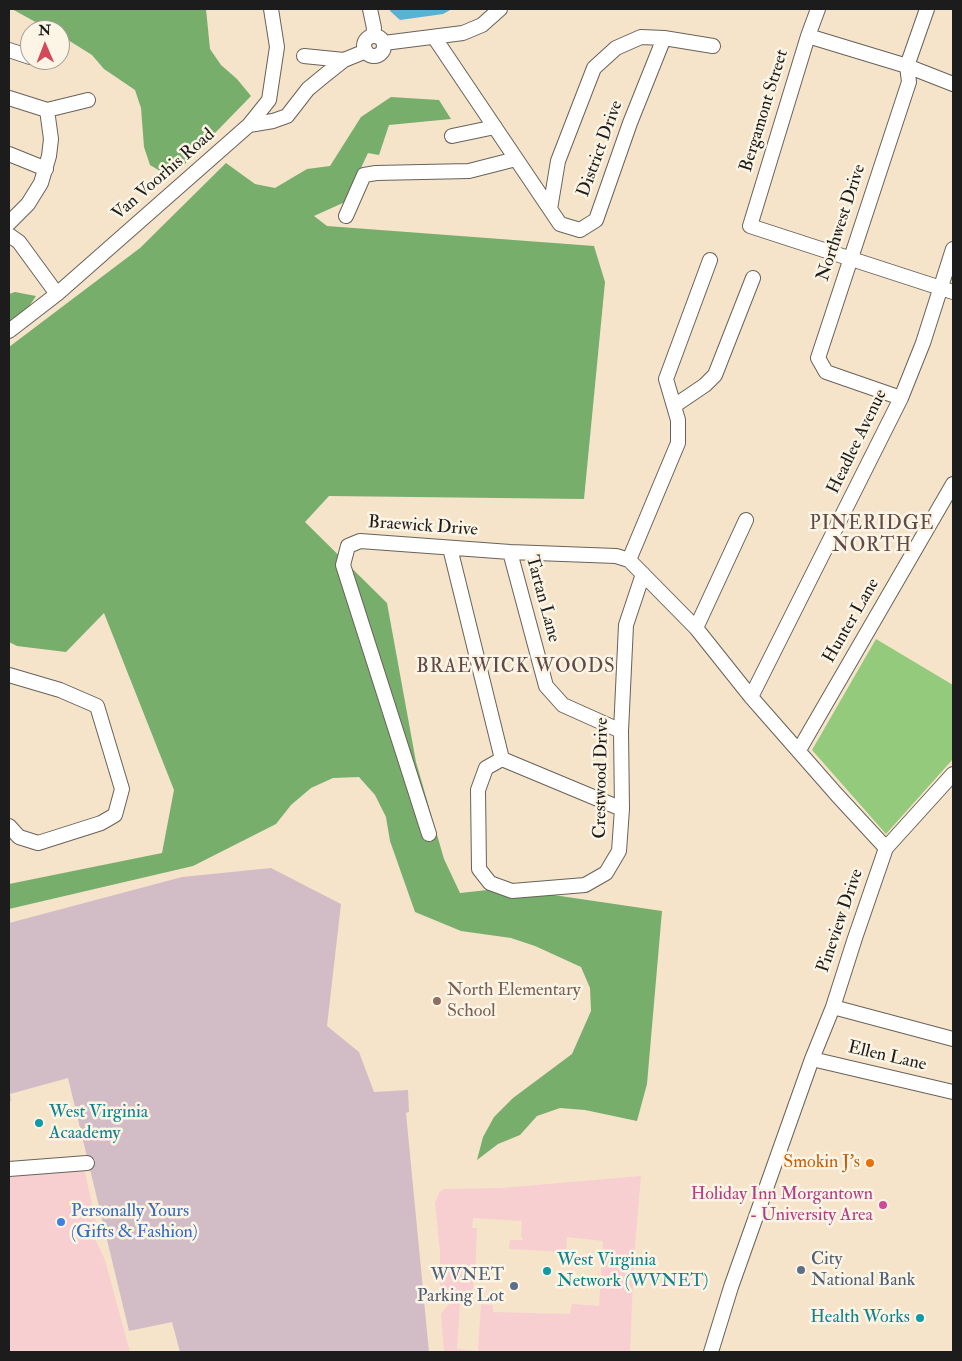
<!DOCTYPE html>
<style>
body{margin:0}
#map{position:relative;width:962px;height:1361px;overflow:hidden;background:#f5e4ca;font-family:"IM FELL Double Pica",serif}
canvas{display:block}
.frame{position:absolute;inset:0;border:10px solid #1c1c1c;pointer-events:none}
.north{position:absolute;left:20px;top:20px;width:50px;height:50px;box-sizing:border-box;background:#fcf5e5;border:1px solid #a29e95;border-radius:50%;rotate:359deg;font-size:14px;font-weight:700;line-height:20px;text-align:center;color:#1c1c1c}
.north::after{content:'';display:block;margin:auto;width:18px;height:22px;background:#d1495b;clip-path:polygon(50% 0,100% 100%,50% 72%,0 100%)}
</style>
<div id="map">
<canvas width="962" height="1361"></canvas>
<div class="frame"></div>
<div class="north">N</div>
</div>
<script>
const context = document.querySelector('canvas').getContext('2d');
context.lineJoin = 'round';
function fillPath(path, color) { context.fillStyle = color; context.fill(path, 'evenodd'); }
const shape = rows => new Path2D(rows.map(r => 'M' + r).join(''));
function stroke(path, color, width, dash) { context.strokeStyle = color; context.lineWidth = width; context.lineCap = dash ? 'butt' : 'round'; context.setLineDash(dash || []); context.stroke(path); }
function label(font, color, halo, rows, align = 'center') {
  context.font = font + ' "IM FELL Double Pica",serif'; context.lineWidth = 5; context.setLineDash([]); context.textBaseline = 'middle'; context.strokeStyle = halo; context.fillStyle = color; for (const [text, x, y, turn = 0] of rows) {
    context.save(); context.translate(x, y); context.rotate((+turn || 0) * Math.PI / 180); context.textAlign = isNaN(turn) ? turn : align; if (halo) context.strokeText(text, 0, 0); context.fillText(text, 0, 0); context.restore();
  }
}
const built = shape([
 [84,1167,96,1223,88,1224,105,1260,130,1352,9,1352,9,1173],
 [641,1176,634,1257,630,1352,444,1352,441,1314,448,1305,453,1303,460,1302,457,1349,478,1351,481,1304,493,1305,493,1312,570,1314,572,1304,599,1306,603,1241,567,1237,566,1252,509,1249,510,1240,523,1240,521,1236,522,1221,473,1218,472,1228,477,1228,475,1275,473,1288,470,1292,449,1292,443,1295,440,1291,440,1252,435,1203,439,1193,443,1189,501,1188]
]);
const industrial = shape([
 [271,868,341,904,327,1026,359,1052,374,1092,408,1090,409,1112,406,1113,429,1352,180,1352,172,1322,129,1331,68,1078,10,1094,11,1101,9,1101,9,923,182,877]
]);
const green = shape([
 [876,639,953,685,953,759,886,834,812,750]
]);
const forest = shape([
 [12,9,206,9,210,49,221,65,237,79,251,96,181,168,165,174,150,165,144,147,141,108,135,90,104,69,92,55,60,35,60,30,50,30],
 [391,97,439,100,451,119,389,125,379,155,368,153,345,202,314,216,327,226,594,246,605,282,584,499,329,496,305,522,387,603,416,762,444,859,460,893,506,888,662,911,647,1084,637,1121,585,1110,560,1108,537,1116,520,1135,498,1144,477,1160,483,1137,494,1117,513,1098,572,1054,591,1011,590,988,581,967,535,946,511,938,461,931,415,912,390,841,386,817,375,795,359,777,333,778,311,788,291,805,276,824,193,866,9,909,9,884,162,853,174,790,104,613,66,652,17,646,9,642,9,347,140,248,226,163,255,184,275,188,307,169,330,166,361,117],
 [15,292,36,296,26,311,9,324,9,294]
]);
const water = shape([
 [391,9,452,9,443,14,400,20,390,11]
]);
const minor = shape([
 [370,9,374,28,373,36],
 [818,9,808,36,750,226,953,292],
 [808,36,907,66,953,84],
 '364 46a10 10 0 1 1 20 0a10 10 0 1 1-20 0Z',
 [434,37,560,224,580,230,596,220,630,123,664,38,713,46],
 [384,43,463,33,482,25,500,9],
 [9,50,30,57],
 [304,56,344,60],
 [9,98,47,110,51,139,49,156,41,183,28,204,9,223],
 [47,110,88,100],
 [249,125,273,121,287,116,308,89,325,75,344,60,366,51],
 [452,136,495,127],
 [9,154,46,169],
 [550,209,558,161,594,68,616,48,641,37,664,38],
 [346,216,364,175,376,173,469,171,516,159],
 [9,235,19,242,57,294],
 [9,331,57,294,249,125,269,100,277,47,271,9],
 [901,398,826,372,818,358,909,82,907,66,927,9],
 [674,406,705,385,715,375,753,278],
 [450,548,502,759,622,809],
 [510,552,546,686,563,705,621,731],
 [629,560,678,443,678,420,666,379,710,260],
 [696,628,746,520],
 [9,675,60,690,97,706,122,789,115,815,101,823,38,843,19,837,9,826],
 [751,697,901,398,923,343,953,249],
 [799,750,953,484],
 [502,759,486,768,478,790,479,869,490,883,512,891,585,885,606,873,619,851,622,809,621,731,626,625,643,574],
 [429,834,343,565,348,546,360,541,510,552,616,556,629,560,696,628,751,697,837,795,886,848],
 [833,1007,953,1039],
 [812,1059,953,1092],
 [9,1169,87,1163],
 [711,1352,731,1287,812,1059,833,1007,855,938,886,848,953,774]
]);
const markers = [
 [437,1001,5,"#8d6e63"],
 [39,1123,5,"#0f9aa8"],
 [870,1163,5,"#e8710a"],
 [883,1205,5,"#d1479c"],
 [61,1222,5,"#3f7fe0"],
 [801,1270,5,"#5c6f8a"],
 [547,1271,5,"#0f9aa8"],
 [514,1286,5,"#5c6f8a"],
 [920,1318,5,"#0f9aa8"]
];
const streetNames = [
 ["Bergamont Street",765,111,-73],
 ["District Drive",601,149,-70],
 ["Van Voorhis Road",164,175,-41],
 ["Northwest Drive",842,223,-72],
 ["Headlee Avenue",858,442,-64],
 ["Braewick Drive",423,527,4],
 ["Tartan Lane",542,599,75],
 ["Hunter Lane",852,621,-60],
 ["Crestwood Drive",602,778,-89],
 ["Pineview Drive",841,921,-71],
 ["Ellen Lane",887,1057,13]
];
const educationNames = [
 ["North Elementary",447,991],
 ["School",447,1012]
];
const cultureNames = [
 ["West Virginia",49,1113],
 ["Acaademy",49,1134],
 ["West Virginia",557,1261],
 ["Network (WVNET)",557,1282],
 ["Health Works",910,1318,"right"]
];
const foodNames = [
 ["Smokin J's",860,1163]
];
const hotelNames = [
 ["Holiday Inn Morgantown",873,1195],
 ["- University Area",873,1216]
];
const shopNames = [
 ["Personally Yours",71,1212],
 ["(Gifts & Fashion)",71,1233]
];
const serviceNames = [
 ["City",811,1260],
 ["National Bank",811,1281],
 ["WVNET",504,1276,"right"],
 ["Parking Lot",504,1297,"right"]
];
const neighbourhoodNames = [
 ["PINERIDGE",872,525],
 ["NORTH",872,547],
 ["BRAEWICK WOODS",516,668]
];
fillPath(built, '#f7cfd1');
fillPath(industrial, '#d2bdc6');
fillPath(green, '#94ca7c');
fillPath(forest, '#77ae6c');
fillPath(water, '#5ab1d7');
stroke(minor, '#686259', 16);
stroke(minor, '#fff', 14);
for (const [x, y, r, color] of markers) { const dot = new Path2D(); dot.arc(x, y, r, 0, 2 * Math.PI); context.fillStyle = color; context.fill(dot); stroke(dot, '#fcf5e5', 2); }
label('18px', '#1c1c1c', '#fcf5e5', streetNames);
label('18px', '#785e54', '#fcf5e5', educationNames, 'left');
label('18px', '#0d838f', '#fcf5e5', cultureNames, 'left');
label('18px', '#c56008', '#fcf5e5', foodNames, 'right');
label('18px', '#b23c85', '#fcf5e5', hotelNames, 'right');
label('18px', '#366cbe', '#fcf5e5', shopNames, 'left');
label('18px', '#4e5e75', '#fcf5e5', serviceNames, 'left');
context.letterSpacing = '1px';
label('19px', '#604947', '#fcf5e5', neighbourhoodNames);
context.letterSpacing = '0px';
</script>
